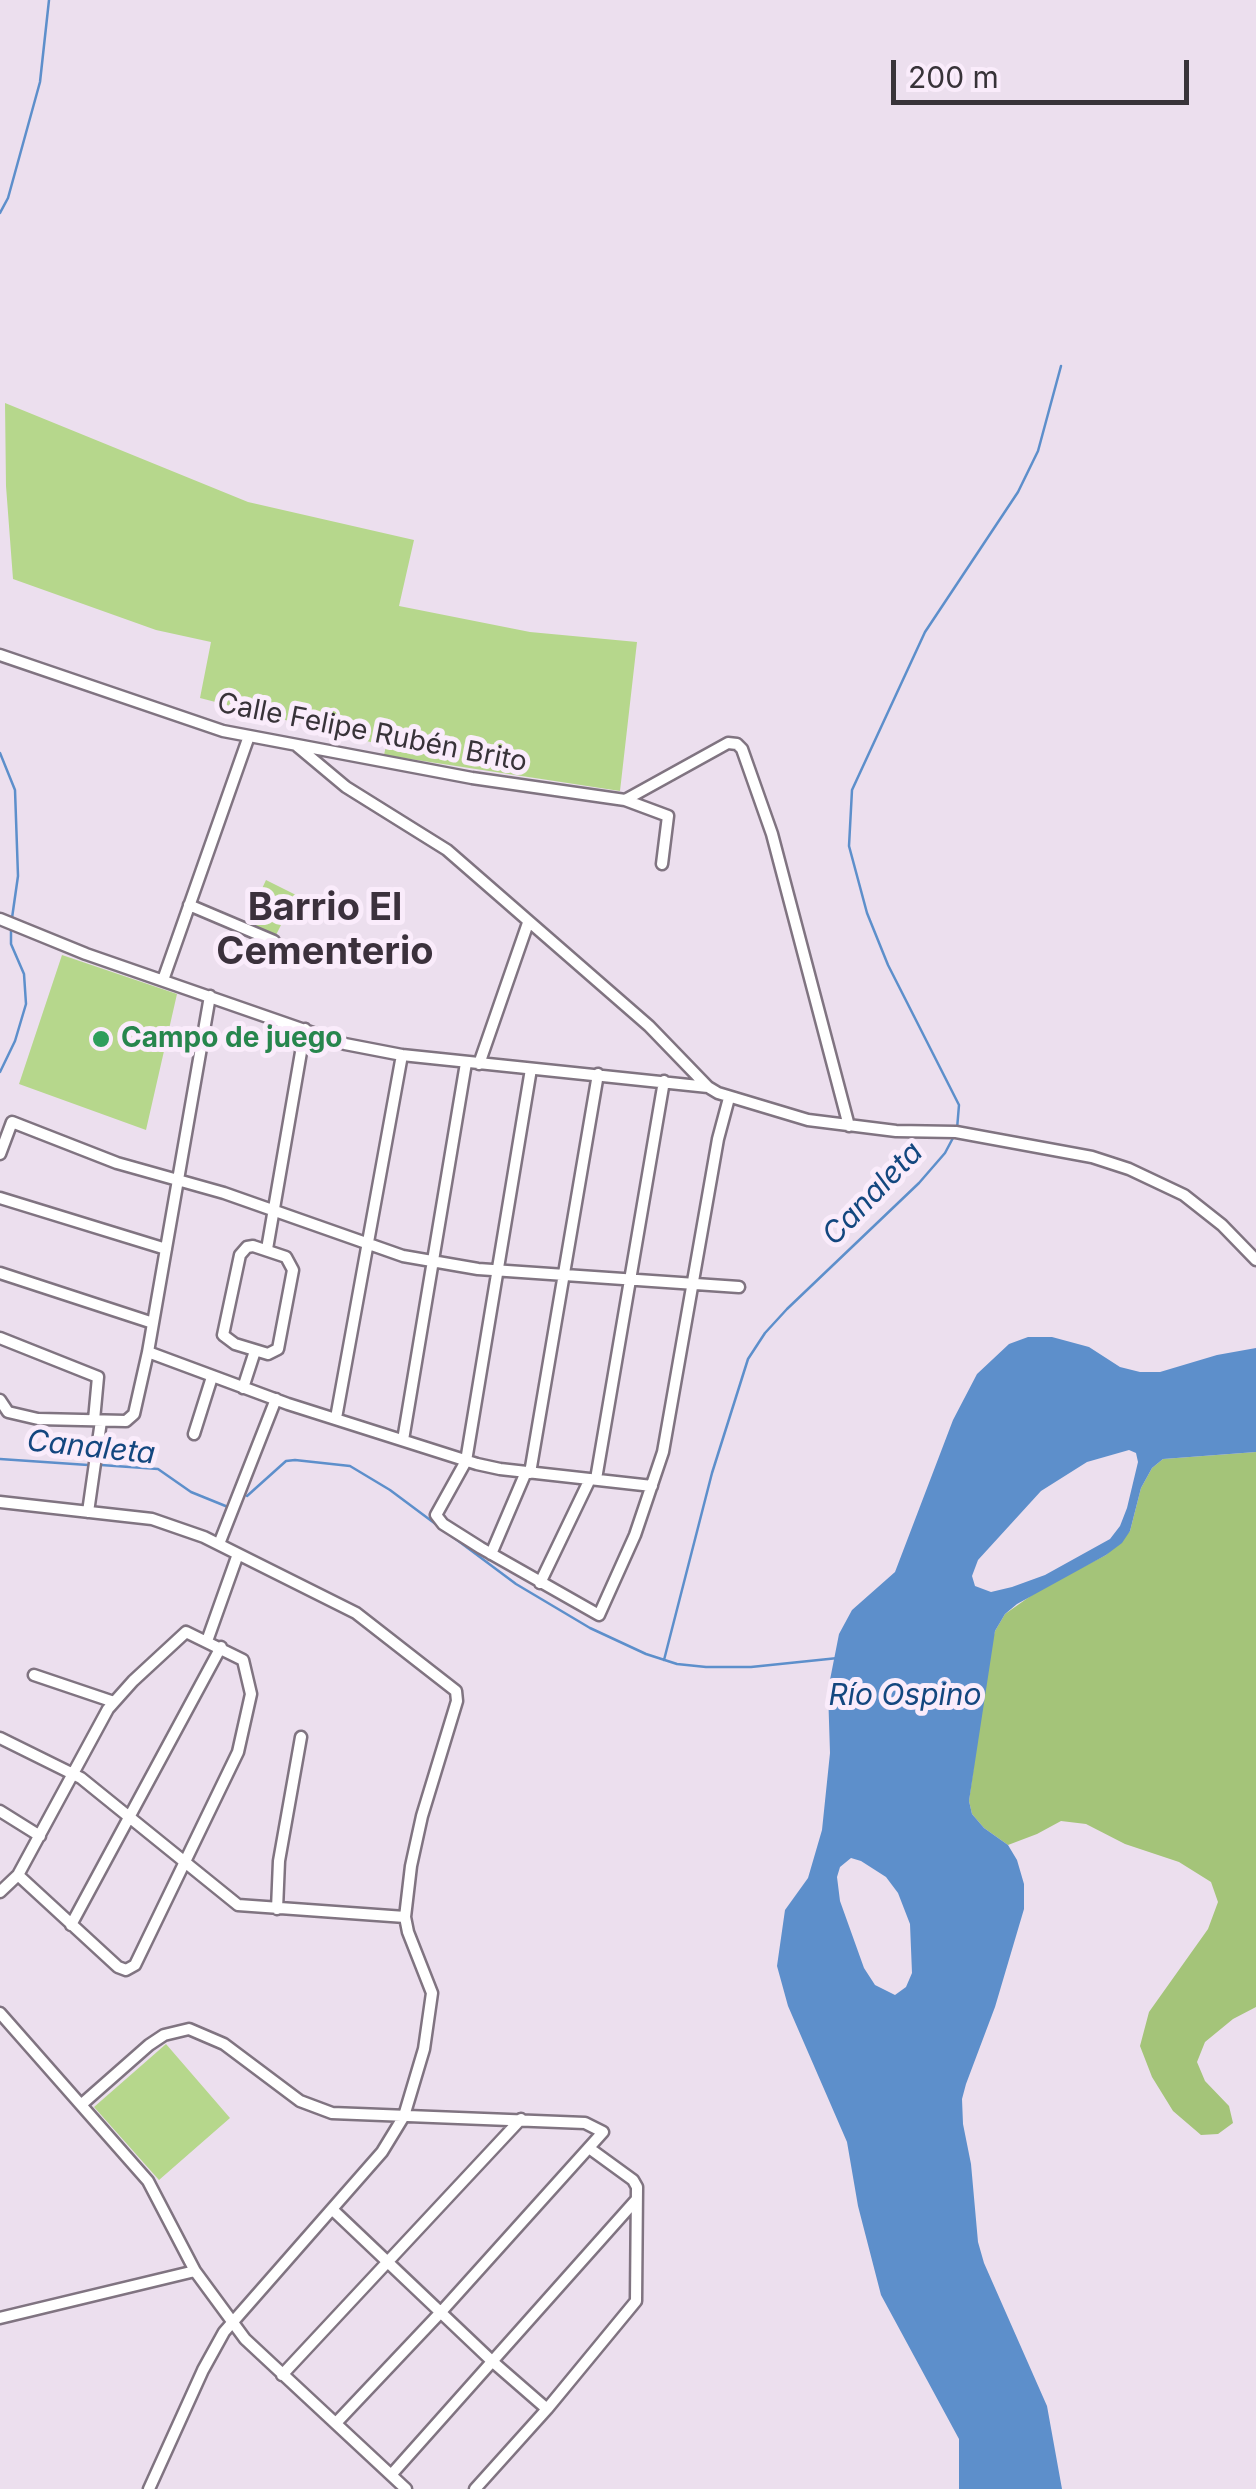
<!DOCTYPE html>
<meta charset="utf-8">
<style>
body{margin:0}
#map{position:relative;width:1256px;height:2489px;overflow:hidden;background:#ecdfee;font-family:Inter,sans-serif}
canvas{display:block}
.scale{position:absolute;left:891px;top:60px;width:298px;height:45px;box-sizing:border-box;border:5px solid #383339;border-top:0;padding-left:12px;font-size:30px;line-height:35px;white-space:nowrap;color:#383339;-webkit-text-stroke:8px #faecfb;paint-order:stroke}
</style>
<div id="map">
<canvas width="1256" height="2489"></canvas>
<div class="scale">200 m</div>
</div>
<script>
const context = document.querySelector('canvas').getContext('2d');
context.lineJoin = 'round';
function fillPath(path, color) { context.fillStyle = color; context.fill(path, 'evenodd'); }
const shape = rows => new Path2D(rows.map(r => 'M' + r).join(''));
function stroke(path, color, width, dash) { context.strokeStyle = color; context.lineWidth = width; context.lineCap = dash ? 'butt' : 'round'; context.setLineDash(dash || []); context.stroke(path); }
function label(font, color, halo, rows, align = 'center') {
  context.font = font + ' Inter,sans-serif'; context.lineWidth = 10; context.setLineDash([]); context.textBaseline = 'middle'; context.strokeStyle = halo; context.fillStyle = color; for (const [text, x, y, turn = 0] of rows) {
    context.save(); context.translate(x, y); context.rotate((+turn || 0) * Math.PI / 180); context.textAlign = isNaN(turn) ? turn : align; if (halo) context.strokeText(text, 0, 0); context.fillText(text, 0, 0); context.restore();
  }
}
const green = shape([
 [5,403,248,502,414,540,399,606,530,632,637,642,620,791,384,755,386,746,200,698,211,642,156,630,13,579,6,486],
 [266,880,296,895,275,937,246,923],
 [62,955,177,994,146,1130,19,1084],
 [166,2044,230,2118,159,2180,94,2107]
]);
const forest = shape([
 [1256,1452,1256,2007,1233,2019,1205,2042,1197,2062,1205,2081,1229,2106,1233,2123,1218,2134,1201,2135,1173,2111,1152,2077,1140,2046,1149,2012,1208,1929,1218,1902,1211,1882,1179,1862,1125,1844,1086,1824,1061,1821,1037,1834,1008,1845,984,1828,972,1814,969,1801,989,1653,995,1631,1005,1614,1042,1588,1106,1555,1130,1531,1141,1488,1152,1468,1163,1459]
]);
const water = shape([
 [1028,1337,1052,1337,1089,1347,1120,1367,1140,1372,1160,1372,1217,1355,1256,1348,1256,1452,1163,1459,1152,1468,1141,1488,1130,1531,1122,1543,1106,1555,1017,1604,1005,1614,995,1631,969,1801,972,1814,984,1828,1008,1845,1017,1860,1024,1884,1024,1909,995,2007,966,2084,962,2099,963,2124,971,2164,978,2242,984,2263,1047,2406,1062,2489,959,2489,959,2439,881,2295,858,2206,847,2142,788,2006,777,1966,785,1910,808,1878,822,1830,830,1753,828,1690,839,1634,852,1610,895,1572,953,1420,977,1374,1009,1344],
 [1129,1450,1136,1453,1138,1462,1127,1508,1120,1526,1110,1539,1045,1575,1012,1587,991,1592,975,1586,972,1576,978,1560,1041,1491,1087,1462],
 [851,1858,861,1861,886,1877,898,1893,910,1924,912,1973,906,1987,895,1995,875,1985,864,1968,840,1901,837,1877,840,1867]
]);
const stream = shape([
 [0,213,8,198,40,82,49,0],
 [0,753,15,790,18,876,12,918],
 [0,1072,15,1041,26,1004,24,974,11,944,11,926],
 [957,1129,959,1105,888,965,867,913,849,846,852,790,925,632,1018,492,1038,451,1061,366],
 [0,1459,88,1465],
 [101,1465,158,1469,191,1492,228,1507],
 [247,1496,286,1461,295,1460,350,1466,390,1490,516,1584,590,1628,646,1654,677,1664,706,1667,751,1667,838,1658],
 [664,1660,712,1473,748,1359,765,1333,787,1309,919,1183,945,1153,954,1136]
]);
const minor = shape([
 [0,655,223,731,472,778,625,800,668,816,662,864],
 [297,746,346,787,447,850,649,1026,708,1087,718,1093,808,1120,896,1131,956,1132,1092,1157,1129,1169,1184,1195,1222,1225,1256,1260],
 [625,800,728,743,737,744,742,749,772,834,849,1126],
 [189,905,274,941],
 [0,919,86,954,345,1044,402,1055,708,1087],
 [163,980,249,736],
 [479,1064,528,923],
 [531,1069,466,1461,436,1515,443,1524,481,1548,599,1615,635,1535,663,1452,718,1139,729,1098],
 [0,1154,12,1122,117,1163,224,1193,403,1256,478,1269,739,1287],
 [0,1198,166,1249],
 [253,1246,286,1257,293,1270,278,1349,268,1354,235,1344,223,1335,240,1255,247,1247,253,1246],
 [267,1249,305,1029],
 [0,1273,153,1323],
 [0,1338,98,1377,94,1420],
 [148,1352,288,1404,477,1464,500,1469,652,1486],
 [243,1388,255,1351],
 [0,1400,8,1412,38,1419,126,1421,134,1414,148,1352,210,996],
 [336,1418,402,1055],
 [194,1434,212,1377],
 [403,1440,466,1063],
 [530,1473,598,1074],
 [596,1479,664,1081],
 [0,1502,152,1519,204,1537,356,1613,456,1691,457,1701,422,1816,411,1866,405,1917,408,1932,432,1993,424,2049,404,2116,382,2152,224,2332,203,2370,149,2489],
 [88,1512,101,1421],
 [219,1544,276,1399],
 [491,1554,526,1472],
 [540,1583,590,1479],
 [207,1641,238,1554],
 [34,1675,114,1702],
 [0,1738,81,1778,238,1905,405,1917],
 [0,1811,40,1836],
 [0,1892,18,1875,108,1709,133,1681,186,1632,243,1660,251,1694,238,1752,135,1965,126,1970,118,1967,18,1875],
 [277,1909,279,1861,301,1737],
 [71,1925,221,1647],
 [0,2013,148,2181,195,2271,245,2339,406,2489],
 [82,2104,149,2045,164,2035,189,2029,224,2044,300,2101,332,2113,585,2123,603,2132,441,2312,336,2423],
 [333,2210,493,2362,547,2409],
 [0,2318,195,2271],
 [282,2375,521,2119],
 [391,2475,636,2200],
 [475,2489,547,2409,636,2301,637,2187,633,2180,589,2148]
]);
const markers = [
 [101,1039,10,"#2e9e5b"]
];
const streetNames = [
 ["Calle Felipe Rubén Brito",372,733,11]
];
const leisureNames = [
 ["Campo de juego",121,1039]
];
const waterNames = [
 ["Canaleta",873,1194,-46],
 ["Canaleta",91,1448,6],
 ["Río Ospino",905,1696]
];
const districtNames = [
 ["Barrio El",325,909],
 ["Cementerio",325,953]
];
fillPath(green, '#b6d78c');
fillPath(forest, '#a4c479');
fillPath(water, '#5d8fcb');
stroke(stream, '#5d8fcb', 2.5);
stroke(minor, '#807481', 15);
stroke(minor, '#fff', 10);
for (const [x, y, r, color] of markers) { const dot = new Path2D(); dot.arc(x, y, r, 0, 2 * Math.PI); context.fillStyle = color; context.fill(dot); stroke(dot, '#faecfb', 4); }
label('28px', '#383339', '#faecfb', streetNames);
label('bold 28px', '#27864d', '#faecfb', leisureNames, 'left');
label('italic 30px', '#13477f', '#faecfb', waterNames);
label('bold 38px', '#3b313c', '#faecfb', districtNames);
</script>
